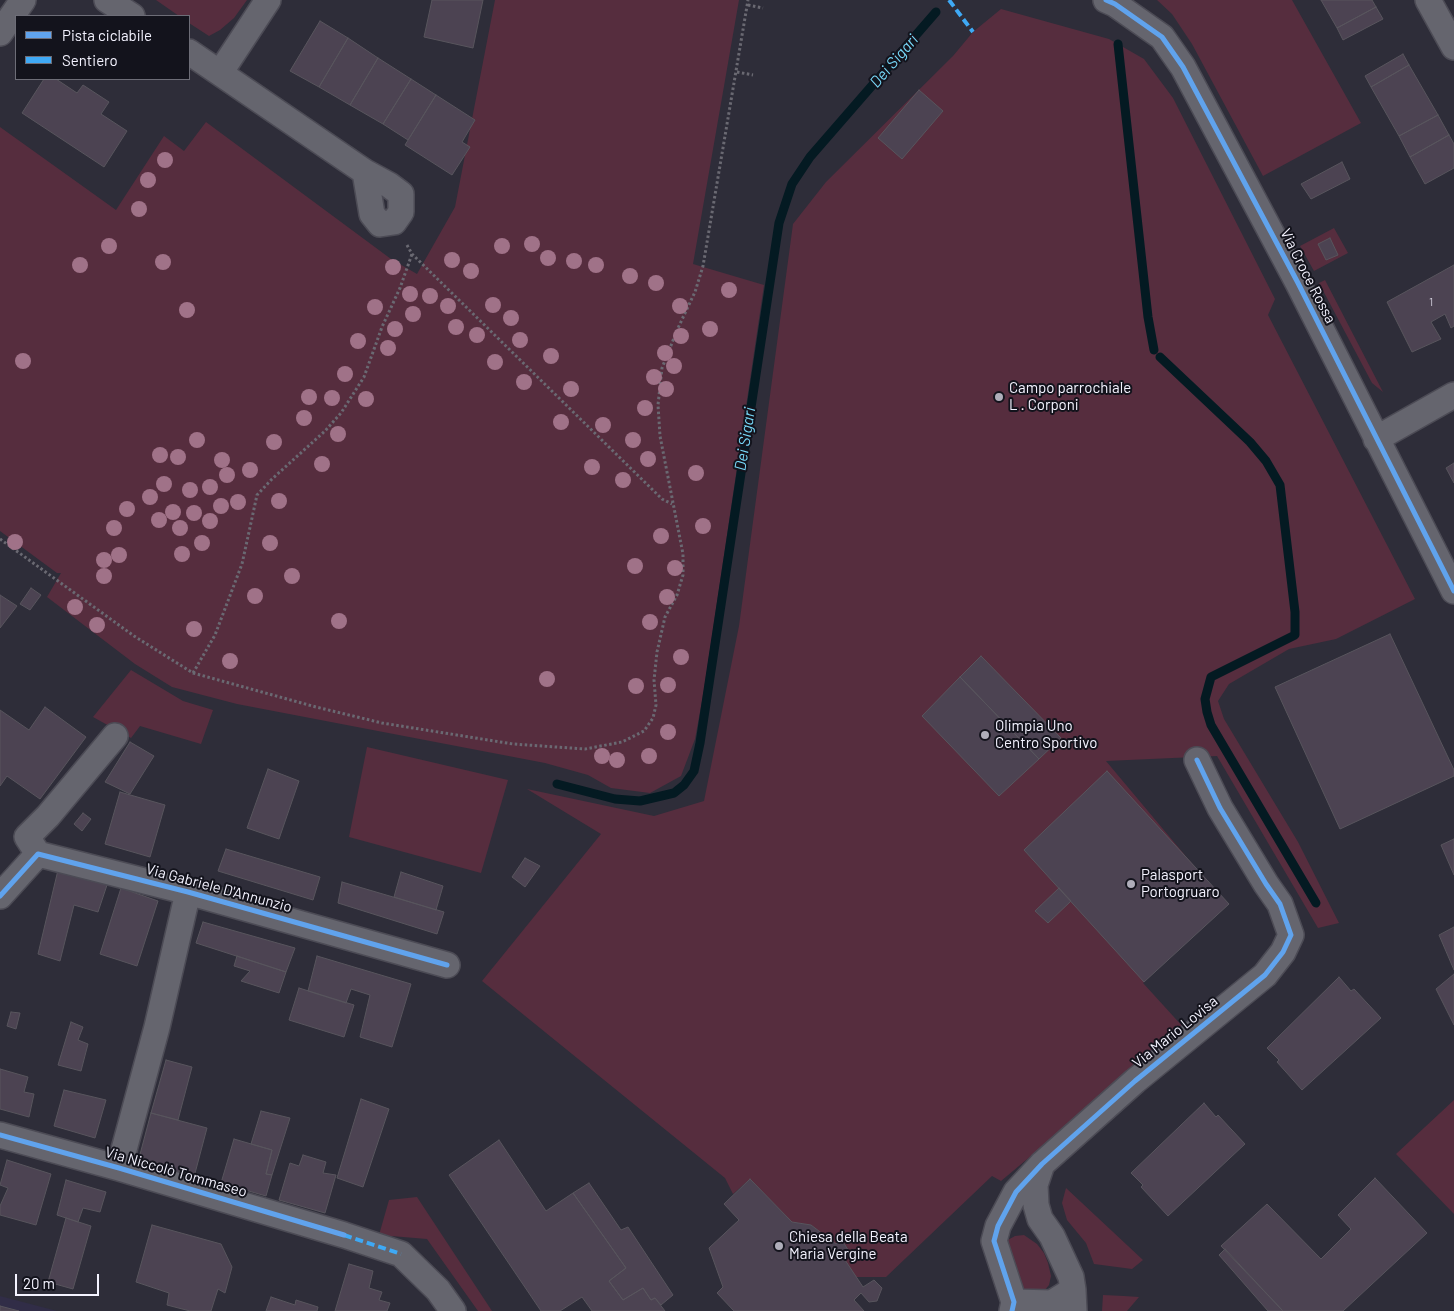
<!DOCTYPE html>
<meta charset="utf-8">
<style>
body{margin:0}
#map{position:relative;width:1454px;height:1311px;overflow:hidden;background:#2e2d39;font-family:Barlow,sans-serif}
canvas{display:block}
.legend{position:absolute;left:15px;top:15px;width:175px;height:65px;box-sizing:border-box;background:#13131c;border:1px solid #6d6d77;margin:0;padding:6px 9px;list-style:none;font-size:15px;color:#f4f3ff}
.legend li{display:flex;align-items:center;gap:10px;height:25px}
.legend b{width:25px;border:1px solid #6d6d77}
.scale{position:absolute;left:15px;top:1274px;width:84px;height:22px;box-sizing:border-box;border:2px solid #f4f3ff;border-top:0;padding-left:6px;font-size:15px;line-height:18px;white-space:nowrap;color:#f4f3ff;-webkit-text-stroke:4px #13131c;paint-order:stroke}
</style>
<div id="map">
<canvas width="1454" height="1311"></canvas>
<ul class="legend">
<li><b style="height:6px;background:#60a3ed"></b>Pista ciclabile</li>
<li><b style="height:6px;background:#3fa9f5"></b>Sentiero</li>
</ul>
<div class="scale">20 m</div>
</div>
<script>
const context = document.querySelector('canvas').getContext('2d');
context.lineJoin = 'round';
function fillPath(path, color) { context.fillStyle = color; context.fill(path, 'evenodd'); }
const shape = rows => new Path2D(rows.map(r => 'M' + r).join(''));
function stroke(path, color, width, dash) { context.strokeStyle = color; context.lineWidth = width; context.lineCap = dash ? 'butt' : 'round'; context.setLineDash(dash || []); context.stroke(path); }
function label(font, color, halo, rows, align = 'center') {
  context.font = font + ' Barlow,sans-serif'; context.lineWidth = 4; context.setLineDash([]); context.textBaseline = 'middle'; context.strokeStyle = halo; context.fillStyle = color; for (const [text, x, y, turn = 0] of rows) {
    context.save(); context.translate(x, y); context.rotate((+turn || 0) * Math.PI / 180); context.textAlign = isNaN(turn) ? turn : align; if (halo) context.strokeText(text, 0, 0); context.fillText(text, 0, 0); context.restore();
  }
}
const built = shape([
 [0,1296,57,1311,0,1311]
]);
const green = shape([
 [156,0,247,0,234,18,220,30,209,36,189,23,189,16,179,16],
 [495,0,739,0,693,264,764,285,704,690,695,739,681,776,650,793,611,788,588,775,545,763,237,704,172,687,135,664,47,597,61,573,57,573,0,531,0,127,116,210,164,136,184,151,206,122,391,259,417,274,455,207],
 [1157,0,1292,0,1361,123,1263,176,1192,44,1172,14],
 [1001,9,1109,39,1144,59,1173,98,1275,299,1268,315,1415,599,1336,639,1289,649,1229,684,1218,701,1224,719,1298,842,1339,923,1318,928,1217,756,1106,761,1225,903,1143,983,1184,1028,1001,1181,992,1176,886,1277,856,1277,843,1257,850,1252,842,1240,836,1244,811,1225,792,1222,750,1179,733,1194,725,1178,482,981,601,834,527,789,654,816,704,801,739,626,793,224,826,182,953,56,973,32],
 [1334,228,1348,253,1314,271,1300,246],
 [1325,280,1383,392,1372,383,1319,283],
 [131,670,183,701,213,710,201,744,140,726,131,738,93,717],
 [367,747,508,780,481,873,349,837],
 [1454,1100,1454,1214,1396,1154],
 [1066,1188,1143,1260,1132,1269,1094,1264,1086,1243,1067,1220,1062,1203],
 [417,1197,492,1311,478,1311,427,1239,379,1235,389,1200],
 [1024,1235,1037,1244,1044,1253,1048,1263,1051,1276,1049,1285,1044,1291,1025,1291,1019,1285,1006,1241,1015,1236],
 [1103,1295,1124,1296,1139,1297,1127,1311,1102,1311]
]);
const stream = shape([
 [1118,44,1148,317,1154,350],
 [1160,357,1250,442,1266,461,1280,485,1295,612,1295,635,1211,677,1205,699,1207,712,1211,725,1316,903],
 [557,784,615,799,640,801,674,793,684,785,694,771,700,743,779,223,792,184,810,157,936,12]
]);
const building = shape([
 [432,0,483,0,473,48,424,37,432,0],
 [1321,0,1372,0,1376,7,1337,28,1321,0],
 [1376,7,1383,19,1343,40,1337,28,1376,7],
 [320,21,348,38,319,87,290,71,320,21],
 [348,38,378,58,350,105,319,87,348,38],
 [1403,54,1409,65,1371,87,1365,76,1403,54],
 [378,58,411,79,383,124,350,105,378,58],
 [1409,65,1438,115,1399,136,1371,87,1409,65],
 [44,79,56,79,77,93,83,85,109,102,101,114,127,131,104,167,22,113,44,79],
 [411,79,436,95,408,140,383,124,411,79],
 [919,90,943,111,902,159,878,138,919,90],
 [436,95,475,120,462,142,470,147,452,175,405,145,436,95],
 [1438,115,1449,135,1410,157,1399,136,1438,115],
 [1449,135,1454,144,1454,168,1425,184,1410,157,1449,135],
 [1342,162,1350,179,1311,199,1301,184,1342,162],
 [1330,238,1338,255,1326,260,1318,244,1330,238],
 [1454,265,1454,326,1451,328,1445,314,1431,322,1441,339,1412,352,1387,302,1454,265],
 [1454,463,1454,483,1446,468,1454,463],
 [31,588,41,595,30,610,20,604,31,588],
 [0,595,17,606,0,628,0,595],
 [1390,634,1454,770,1454,776,1340,829,1275,687,1390,634],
 [981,656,1061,738,1039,759,960,677,981,656],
 [960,677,1039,759,999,796,922,716,960,677],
 [45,707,86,737,40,799,7,776,0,786,0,710,29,730,45,707],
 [130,742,154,756,130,794,105,782,130,742],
 [268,769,299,781,279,839,247,828,268,769],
 [1107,771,1229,904,1144,982,1024,850,1107,771],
 [120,792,165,805,150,857,105,844,120,792],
 [83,813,91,819,82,831,74,824,83,813],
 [1454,839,1454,875,1441,845,1454,839],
 [226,849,320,877,313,900,218,871,226,849],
 [525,858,540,866,525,887,512,877,525,858],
 [58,870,107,885,98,912,74,905,60,961,38,954,58,870],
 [401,872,443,886,436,910,394,897,401,872],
 [342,882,444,912,437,934,338,903,342,882],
 [121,888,158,901,137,966,100,954,121,888],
 [1059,888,1071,901,1048,923,1035,911,1059,888],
 [203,922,295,948,286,972,196,943,203,922],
 [1454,927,1454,970,1439,935,1454,927],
 [237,956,286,972,279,993,241,981,250,971,234,966,237,956],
 [317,956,411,984,392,1047,360,1037,370,995,351,989,346,1003,308,991,317,956],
 [1454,974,1454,1025,1436,989,1454,974],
 [1339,977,1351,991,1354,989,1381,1018,1302,1090,1277,1062,1279,1060,1267,1048,1339,977],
 [299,988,354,1005,344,1037,289,1020,299,988],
 [11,1012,20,1013,16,1029,7,1026,11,1012],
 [71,1022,83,1027,78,1040,88,1044,81,1071,58,1065,71,1022],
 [166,1060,192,1067,178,1120,151,1113,166,1060],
 [0,1069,28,1077,24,1092,34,1094,29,1117,0,1109,0,1069],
 [64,1090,106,1100,95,1138,54,1126,64,1090],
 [361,1099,389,1109,363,1187,337,1178,361,1099],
 [1204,1103,1216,1117,1218,1115,1245,1144,1168,1216,1141,1187,1143,1185,1131,1173,1204,1103],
 [261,1111,290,1118,272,1175,266,1174,272,1150,251,1144,261,1111],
 [151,1113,207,1128,194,1177,138,1162,151,1113],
 [234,1139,272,1150,266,1174,272,1175,266,1196,221,1183,234,1139],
 [499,1140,546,1211,573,1193,626,1268,609,1281,623,1300,643,1288,651,1300,655,1298,665,1311,592,1311,582,1297,560,1311,541,1311,449,1175,499,1140],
 [303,1155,326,1162,323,1173,336,1175,325,1213,279,1200,290,1163,299,1166,303,1155],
 [7,1160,51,1174,36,1225,0,1215,0,1206,8,1188,0,1185,7,1160],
 [1375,1178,1427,1233,1343,1311,1283,1311,1221,1246,1267,1204,1321,1259,1351,1229,1338,1215,1375,1178],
 [750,1179,792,1222,811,1225,836,1244,842,1240,850,1253,843,1257,863,1287,874,1280,882,1288,877,1301,869,1302,861,1293,854,1300,864,1311,734,1311,717,1293,723,1287,709,1248,739,1220,724,1204,750,1179],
 [66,1180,106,1192,100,1212,83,1208,78,1222,57,1215,66,1180],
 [589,1183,621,1230,628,1227,673,1295,661,1305,655,1298,651,1300,643,1288,623,1300,609,1281,626,1268,573,1193,589,1183],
 [66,1218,91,1226,73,1289,48,1282,66,1218],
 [152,1225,221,1244,232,1267,225,1293,218,1289,211,1311,190,1311,167,1305,169,1293,136,1282,152,1225],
 [1225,1249,1283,1311,1268,1311,1219,1255,1225,1249],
 [349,1264,373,1271,369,1288,382,1292,379,1300,390,1303,387,1311,335,1311,349,1264],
 [271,1297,295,1305,296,1300,318,1307,317,1311,266,1311,271,1297],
 [0,1306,19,1311,0,1311,0,1306]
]);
const path = shape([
 [748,5,763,8],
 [737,72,753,75],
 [407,245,412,254,662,499,672,504],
 [0,539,134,636,193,673,316,707,382,723,513,744,585,749,622,742,644,731,653,718,656,705,654,680,657,652,665,617,677,595,683,575,683,554,660,436,658,405,662,368,678,328,695,292,703,266,748,0],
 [193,673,215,635,242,564,257,495,272,479,325,431,341,413,364,377,382,327,400,288,412,254]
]);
const street = shape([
 [107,0,132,16],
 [1106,0,1115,4,1162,37,1183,67,1298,283,1454,591],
 [1428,0,1454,47],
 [0,33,23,0],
 [189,52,365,172,389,185,401,194,401,212,394,222,380,224,372,214,365,172],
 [220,73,268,0],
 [1376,439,1454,395],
 [38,854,27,837,48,816,115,736],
 [0,896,38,854,188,892,447,965],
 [0,1135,119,1168,344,1235,401,1254,438,1290,453,1311],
 [1042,1164,1035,1185,1036,1205,1040,1219,1052,1236,1071,1277,1073,1290,1074,1311],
 [119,1168,157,1027,188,892],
 [1014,1302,1052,1303,1073,1290],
 [1012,1311,1014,1302,994,1241,998,1226,1016,1192,1042,1164,1135,1081,1265,975,1283,952,1291,935,1280,904,1266,884,1220,808,1197,760]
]);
const quiet = shape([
 [949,0,973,32],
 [344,1235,401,1254]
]);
const cycleway = shape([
 [1106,0,1115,4,1162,37,1183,67,1298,283,1454,591],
 [0,896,38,854,188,892,447,965],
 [0,1135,119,1168,344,1235],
 [1012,1311,1014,1302,994,1241,998,1226,1016,1192,1042,1164,1135,1081,1265,975,1283,952,1291,935,1280,904,1266,884,1220,808,1197,760]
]);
const trees = [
 [165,160],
 [148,180],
 [139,209],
 [532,244],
 [109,246],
 [502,246],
 [548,258],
 [452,260],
 [574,261],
 [163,262],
 [80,265],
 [596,265],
 [393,267],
 [471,271],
 [630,276],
 [656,283],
 [729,290],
 [410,294],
 [430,296],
 [493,305],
 [448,306],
 [680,306],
 [375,307],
 [187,310],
 [413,314],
 [511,318],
 [456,327],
 [395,329],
 [710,329],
 [477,335],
 [681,336],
 [520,340],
 [358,341],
 [388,348],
 [665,353],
 [551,356],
 [23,361],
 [495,362],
 [674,366],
 [345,374],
 [654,377],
 [524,382],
 [571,389],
 [666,389],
 [309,397],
 [332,398],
 [366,399],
 [645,408],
 [304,418],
 [561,422],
 [603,425],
 [338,434],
 [197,440],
 [633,440],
 [274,442],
 [160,455],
 [178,457],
 [648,459],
 [222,460],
 [322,464],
 [592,467],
 [250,470],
 [696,473],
 [227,475],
 [623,480],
 [164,484],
 [210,487],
 [190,490],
 [150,497],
 [279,501],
 [238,502],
 [221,506],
 [127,509],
 [173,512],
 [194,513],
 [159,520],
 [210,521],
 [703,526],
 [114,528],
 [180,528],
 [661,536],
 [15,542],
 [202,543],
 [270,543],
 [182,554],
 [119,555],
 [104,560],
 [635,566],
 [675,568],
 [104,576],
 [292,576],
 [255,596],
 [667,597],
 [75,607],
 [339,621],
 [650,622],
 [97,625],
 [194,629],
 [681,657],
 [230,661],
 [547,679],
 [668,685],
 [636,686],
 [668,732],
 [602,756],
 [649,756],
 [617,760]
];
const markers = [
 [999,397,5,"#afaeba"],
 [985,735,5,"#afaeba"],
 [1131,884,5,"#afaeba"],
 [779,1246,5,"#afaeba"]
];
const numberNames = [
 ["1",1431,302]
];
const streetNames = [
 ["Via Croce Rossa",1308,276,63],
 ["Via Gabriele D'Annunzio",219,888,15],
 ["Via Mario Lovisa",1175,1032,-39],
 ["Via Niccolò Tommaseo",176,1172,16]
];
const poiNames = [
 ["Campo parrochiale",1009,388],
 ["L . Corponi",1009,405],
 ["Olimpia Uno",995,726],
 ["Centro Sportivo",995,743],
 ["Palasport",1141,875],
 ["Portogruaro",1141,892],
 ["Chiesa della Beata",789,1237],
 ["Maria Vergine",789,1254]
];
const waterNames = [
 ["Dei Sigari",894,61,-49],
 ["Dei Sigari",745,439,-81]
];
fillPath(built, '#312d47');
fillPath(green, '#562d3e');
stroke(stream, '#041a22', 9);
fillPath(building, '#4c4352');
stroke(building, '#58555d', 1);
stroke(street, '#4c4b55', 28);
stroke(path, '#6a6972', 3, [2.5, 2.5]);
stroke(street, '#65656e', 25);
stroke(quiet, '#3fa9f5', 4, [8, 4]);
stroke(cycleway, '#60a3ed', 5);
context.fillStyle = '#a07288';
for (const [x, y] of trees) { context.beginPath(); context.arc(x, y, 8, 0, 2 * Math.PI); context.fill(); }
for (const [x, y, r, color] of markers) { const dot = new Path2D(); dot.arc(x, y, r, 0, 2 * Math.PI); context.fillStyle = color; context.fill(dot); stroke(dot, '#13131c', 2); }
label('12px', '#cac7d4', null, numberNames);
label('15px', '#f4f3ff', '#13131c', streetNames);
label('15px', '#f4f3ff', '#13131c', poiNames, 'left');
label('italic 16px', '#77d8f8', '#13131c', waterNames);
</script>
